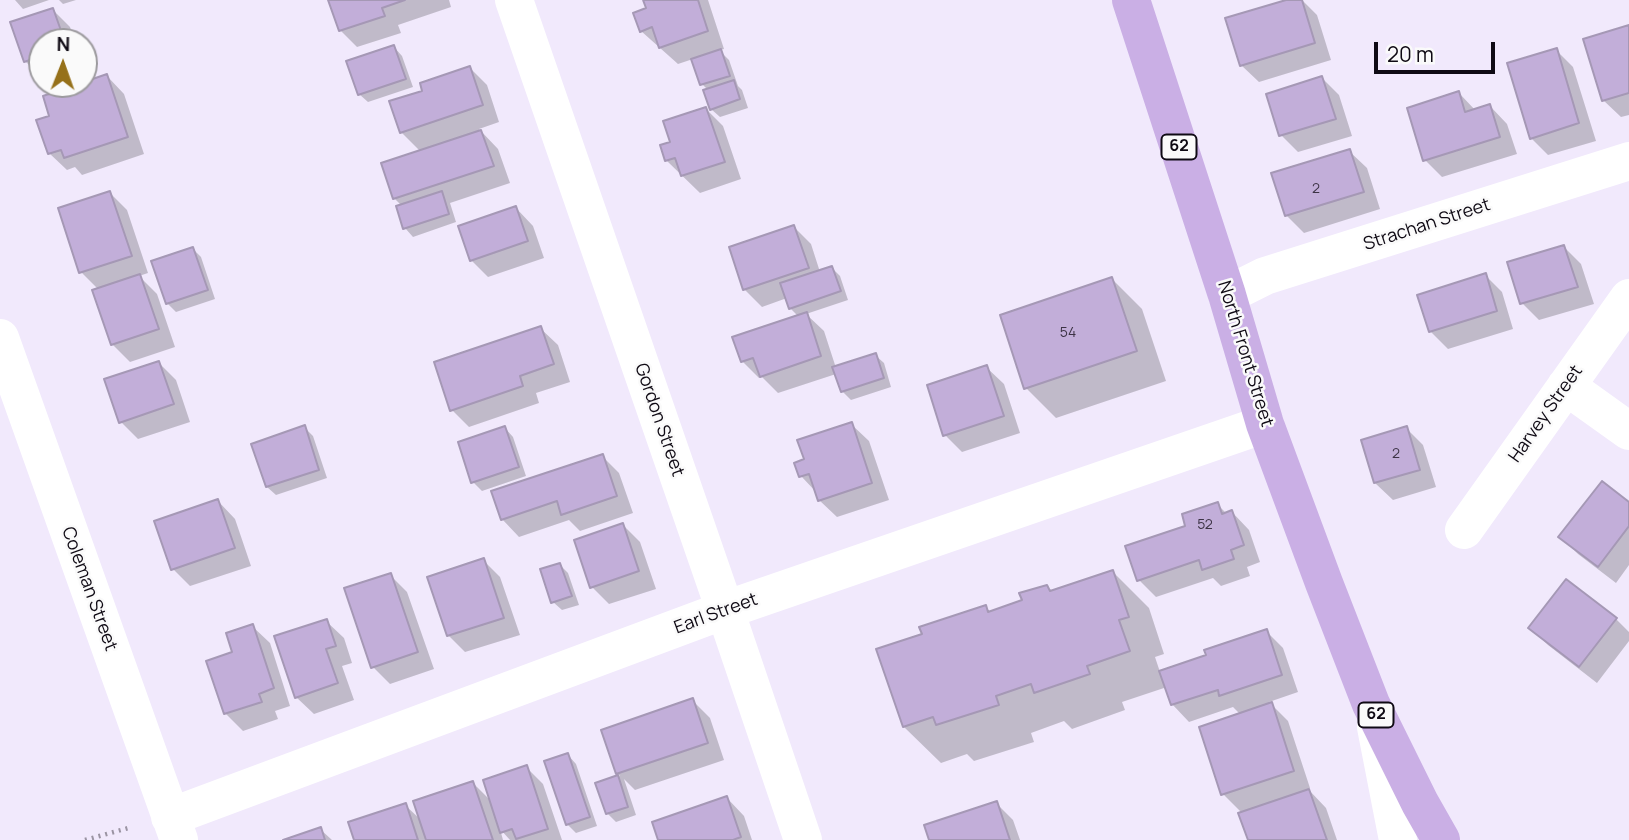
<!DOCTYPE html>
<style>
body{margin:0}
#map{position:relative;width:1629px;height:840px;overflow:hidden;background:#f1e9fc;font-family:Manrope,sans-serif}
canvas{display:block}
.north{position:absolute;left:28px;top:28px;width:70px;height:70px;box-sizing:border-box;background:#fafafa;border:2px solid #9c9a9e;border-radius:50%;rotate:1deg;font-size:19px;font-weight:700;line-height:28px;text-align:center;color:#0f0a14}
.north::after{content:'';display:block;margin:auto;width:24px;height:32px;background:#96711a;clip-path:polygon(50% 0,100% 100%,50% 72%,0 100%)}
.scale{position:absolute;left:1374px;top:42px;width:121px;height:32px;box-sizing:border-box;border:4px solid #0f0a14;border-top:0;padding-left:9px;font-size:21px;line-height:24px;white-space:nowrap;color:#0f0a14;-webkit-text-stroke:5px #fafafa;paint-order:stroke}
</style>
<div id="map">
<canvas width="1629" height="840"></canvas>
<div class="north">N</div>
<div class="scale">20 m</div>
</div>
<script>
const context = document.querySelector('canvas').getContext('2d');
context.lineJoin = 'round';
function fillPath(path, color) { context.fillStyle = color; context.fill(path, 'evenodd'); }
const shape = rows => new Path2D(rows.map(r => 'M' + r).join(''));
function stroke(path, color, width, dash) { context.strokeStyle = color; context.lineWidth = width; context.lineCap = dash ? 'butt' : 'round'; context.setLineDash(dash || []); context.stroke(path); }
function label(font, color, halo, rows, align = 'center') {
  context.font = font + ' Manrope,sans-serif'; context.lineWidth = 5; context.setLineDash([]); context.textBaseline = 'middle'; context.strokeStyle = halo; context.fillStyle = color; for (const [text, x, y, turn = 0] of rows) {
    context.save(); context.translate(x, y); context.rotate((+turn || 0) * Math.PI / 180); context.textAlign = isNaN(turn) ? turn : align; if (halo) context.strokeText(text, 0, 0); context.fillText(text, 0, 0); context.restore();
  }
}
const shadow = shape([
 [15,0,49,0,23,9],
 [59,0,76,0,63,4],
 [330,0,449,0,451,7,398,25,401,33,357,47,340,30],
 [645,0,708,0,724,49,719,50,729,60,738,86,742,90,748,108,720,117,711,109,708,90,702,84,693,59,678,64,641,31,648,9],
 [1292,0,1302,0,1317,15,1331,60,1259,82,1241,65],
 [53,10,70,27,75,42,42,42,42,78,25,61],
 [1629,27,1629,115,1621,117,1603,100],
 [394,47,402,56,413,87,368,102,359,94],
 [1556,50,1573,67,1596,141,1548,155,1531,138],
 [470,68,487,85,499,122,479,129,498,149,510,183,450,203,456,222,413,237,405,228,402,206,395,199,383,164,421,152,401,132,424,92],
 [107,76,124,94,144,154,82,175,75,167,67,170,49,153,52,117,45,97],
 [1322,78,1339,95,1352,136,1298,152,1281,135],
 [1459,93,1476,111,1490,106,1507,124,1517,154,1442,177,1425,160],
 [706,109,723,126,741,179,700,193,667,161,662,146,672,143],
 [1349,151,1367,168,1380,209,1304,233,1286,215],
 [110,193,127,210,148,273,139,276,157,294,175,347,130,362,112,344,99,290,81,272],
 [516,208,533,226,544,258,488,277,471,260],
 [794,227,811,244,820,272,832,268,840,276,848,300,806,314,824,331,836,368,875,355,884,363,891,387,851,400,842,391,836,374,778,393,762,377,759,378,742,361,799,317,790,308,787,298,762,307,744,289],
 [1564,247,1581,264,1594,304,1539,320,1522,303],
 [193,249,201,257,215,299,176,312,167,303],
 [1485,275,1502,292,1513,329,1448,349,1430,331],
 [1112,279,1142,309,1166,381,1056,418,1026,388],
 [540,328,558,345,570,382,536,393,539,403,469,427,452,410],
 [159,363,176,380,190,422,138,439,121,422],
 [986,367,1004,384,1020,433,962,452,945,435],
 [851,424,869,441,889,500,837,517,819,500,817,493,801,476,806,460],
 [304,427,313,436,327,478,276,495,267,487],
 [505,428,513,437,526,476,482,491,473,482],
 [1406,428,1423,445,1436,487,1393,500,1375,483],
 [602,456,619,473,633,513,580,531,569,520,519,537,502,519],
 [218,501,235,519,251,566,190,586,173,569],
 [1217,504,1227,514,1232,512,1249,530,1260,562,1247,567,1250,576,1221,586,1213,578,1156,597,1139,580],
 [1629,504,1629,565,1616,583,1578,554,1561,537],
 [623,525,640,542,656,589,609,604,592,587],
 [483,560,500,577,520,635,465,652,448,635],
 [560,565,568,573,579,605,562,610,553,602],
 [1113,572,1149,608,1164,654,1155,657,1160,672,1208,656,1266,631,1283,648,1298,692,1269,702,1288,721,1310,788,1308,789,1326,808,1337,840,1249,840,1242,813,1223,794,1240,714,1233,707,1189,722,1172,704,1167,687,1122,702,1125,710,1072,729,1064,721,1031,733,1034,742,974,761,967,754,941,763,904,727,924,635,985,607,991,612,1024,601,1047,587,1053,592],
 [390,575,407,592,434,669,390,684,373,667],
 [1616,619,1629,632,1629,641,1597,683,1548,645,1531,628],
 [326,621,344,638,352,663,342,666,354,700,314,714,296,697],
 [252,626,270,643,290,706,275,711,278,719,243,731,225,713,234,653],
 [692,700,710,718,724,760,635,790,624,779,636,815,616,822,607,813,598,784,620,776,617,773],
 [568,755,576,764,597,826,576,833,567,824],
 [526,767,543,784,562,840,510,840,500,829,503,840,356,840,405,805,422,821,473,783,492,802],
 [727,798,744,816,752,840,660,840],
 [996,803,1013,820,1020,840,931,840],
 [320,829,332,840,288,840]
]);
const building = shape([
 [328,0,405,0,382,8,385,16,339,31,328,0],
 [643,0,698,0,708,31,659,48,652,27,640,32,633,13,646,8,643,0],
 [1286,0,1302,0,1315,43,1240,66,1225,18,1286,0],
 [53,8,65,42,42,42,42,56,24,62,10,22,53,8],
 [1629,25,1629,93,1602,101,1583,39,1629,25],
 [394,45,406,79,358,95,346,61,394,45],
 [1557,48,1579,123,1530,139,1507,63,1557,48],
 [721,49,730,76,700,85,691,59,721,49],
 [470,66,483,105,400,133,389,101,422,91,420,83,470,66],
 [107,74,128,137,64,158,61,150,48,154,36,120,49,116,43,96,78,84,84,84,84,82,107,74],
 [1322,76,1336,119,1279,136,1266,94,1322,76],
 [734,80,740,99,710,110,703,90,734,80],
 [1459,91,1465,112,1490,104,1500,137,1423,161,1407,108,1459,91],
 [706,107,725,162,681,176,675,158,665,161,660,145,670,142,663,121,706,107],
 [481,130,494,166,393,199,381,163,481,130],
 [1350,149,1364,192,1285,216,1271,173,1350,149],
 [110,191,132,256,79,273,58,208,110,191],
 [442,191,449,214,403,229,396,206,442,191],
 [516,206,528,241,470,261,458,226,516,206],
 [794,225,809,268,743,290,729,247,794,225],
 [1564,245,1578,287,1520,304,1507,262,1564,245],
 [193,247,208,290,166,304,151,261,193,247],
 [832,266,841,291,789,309,780,283,832,266],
 [1486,273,1497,311,1429,332,1417,295,1486,273],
 [140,274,159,329,111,345,92,290,140,274],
 [1112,277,1137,351,1024,389,1000,315,1112,277],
 [807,312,821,356,760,377,753,358,741,362,732,337,807,312],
 [541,326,554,364,520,376,523,386,450,411,434,362,541,326],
 [876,353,884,378,841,392,832,367,876,353],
 [159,361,174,404,119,423,104,379,159,361],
 [987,365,1004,416,943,436,927,385,987,365],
 [852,422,872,483,818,501,809,474,799,477,794,463,804,459,797,440,852,422],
 [305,425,319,470,266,487,251,444,305,425],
 [505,426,519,467,471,483,458,442,505,426],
 [1407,426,1420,470,1374,483,1361,440,1407,426],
 [603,454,617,496,561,515,557,501,501,520,491,491,603,454],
 [1602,481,1629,502,1629,526,1598,567,1558,537,1602,481],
 [218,499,235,548,171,570,154,521,218,499],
 [1218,502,1222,514,1232,510,1244,545,1231,550,1234,559,1202,570,1199,560,1137,581,1125,546,1185,526,1182,514,1218,502],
 [623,523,639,571,590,588,574,540,623,523],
 [484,558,504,618,447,636,427,577,484,558],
 [560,563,572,596,551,603,540,569,560,563],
 [1113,570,1129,617,1119,620,1130,651,1087,666,1090,674,1034,693,1031,684,996,696,999,705,936,725,933,717,903,727,876,649,922,634,919,627,986,605,988,612,1022,600,1019,593,1047,585,1050,591,1113,570],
 [391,573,418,652,371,668,344,588,391,573],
 [1566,579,1617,618,1579,667,1528,628,1566,579],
 [327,619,336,646,326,649,338,683,295,698,274,636,327,619],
 [253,624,274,688,259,694,262,702,224,714,206,661,232,652,226,633,253,624],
 [1267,629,1282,675,1219,696,1218,690,1171,705,1159,671,1206,655,1204,650,1267,629],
 [693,698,708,743,616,774,601,730,693,698],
 [1272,702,1294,771,1221,795,1199,727,1272,702],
 [568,753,590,817,566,825,544,761,568,753],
 [527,765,548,829,516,839,512,829,500,833,483,780,527,765],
 [618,775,628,807,606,814,595,783,618,775],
 [473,781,493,840,426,840,413,801,473,781],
 [1309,789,1327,840,1248,840,1238,813,1309,789],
 [727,796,741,837,733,840,658,840,652,822,727,796],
 [997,801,1010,840,929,840,924,825,997,801],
 [406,803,418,840,354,840,348,822,406,803],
 [321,827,325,840,283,840,321,827]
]);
const path = shape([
 [85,840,132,827]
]);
const minor = shape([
 [514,0,725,610,803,840],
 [1227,295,1265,276,1629,161],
 [0,338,179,840],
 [1566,386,1629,431],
 [1464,530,1629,298],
 [1376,727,1398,840],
 [170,817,725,610,1265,424]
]);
const major = shape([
 [1131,0,1227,295,1265,424,1324,583,1371,704,1420,803,1441,840]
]);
const numberNames = [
 ["2",1316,189],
 ["54",1068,333],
 ["2",1396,454],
 ["52",1205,525]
];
const shields = [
 [1179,147,35],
 [1376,715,35]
];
const shieldNames = [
 ["62",1179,147],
 ["62",1376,715]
];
const streetNames = [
 ["Strachan Street",1427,225,-18],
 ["North Front Street",1245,354,73],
 ["Harvey Street",1546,414,-55],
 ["Gordon Street",659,420,71],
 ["Coleman Street",89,589,70],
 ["Earl Street",716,614,-20]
];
fillPath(shadow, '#0003');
fillPath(building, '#c2aed9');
stroke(building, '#a598b5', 2);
stroke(path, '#9b94a3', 4.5, [2, 5]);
stroke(minor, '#fff', 38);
stroke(major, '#caafe5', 38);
label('14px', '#3c3345', null, numberNames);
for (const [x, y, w] of shields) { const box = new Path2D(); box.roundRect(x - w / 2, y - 12.5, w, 25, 5); context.fillStyle = '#fafafa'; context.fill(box); stroke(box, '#0f0a14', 2); }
label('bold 16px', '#0f0a14', null, shieldNames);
label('18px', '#0f0a14', '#fafafa', streetNames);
</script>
